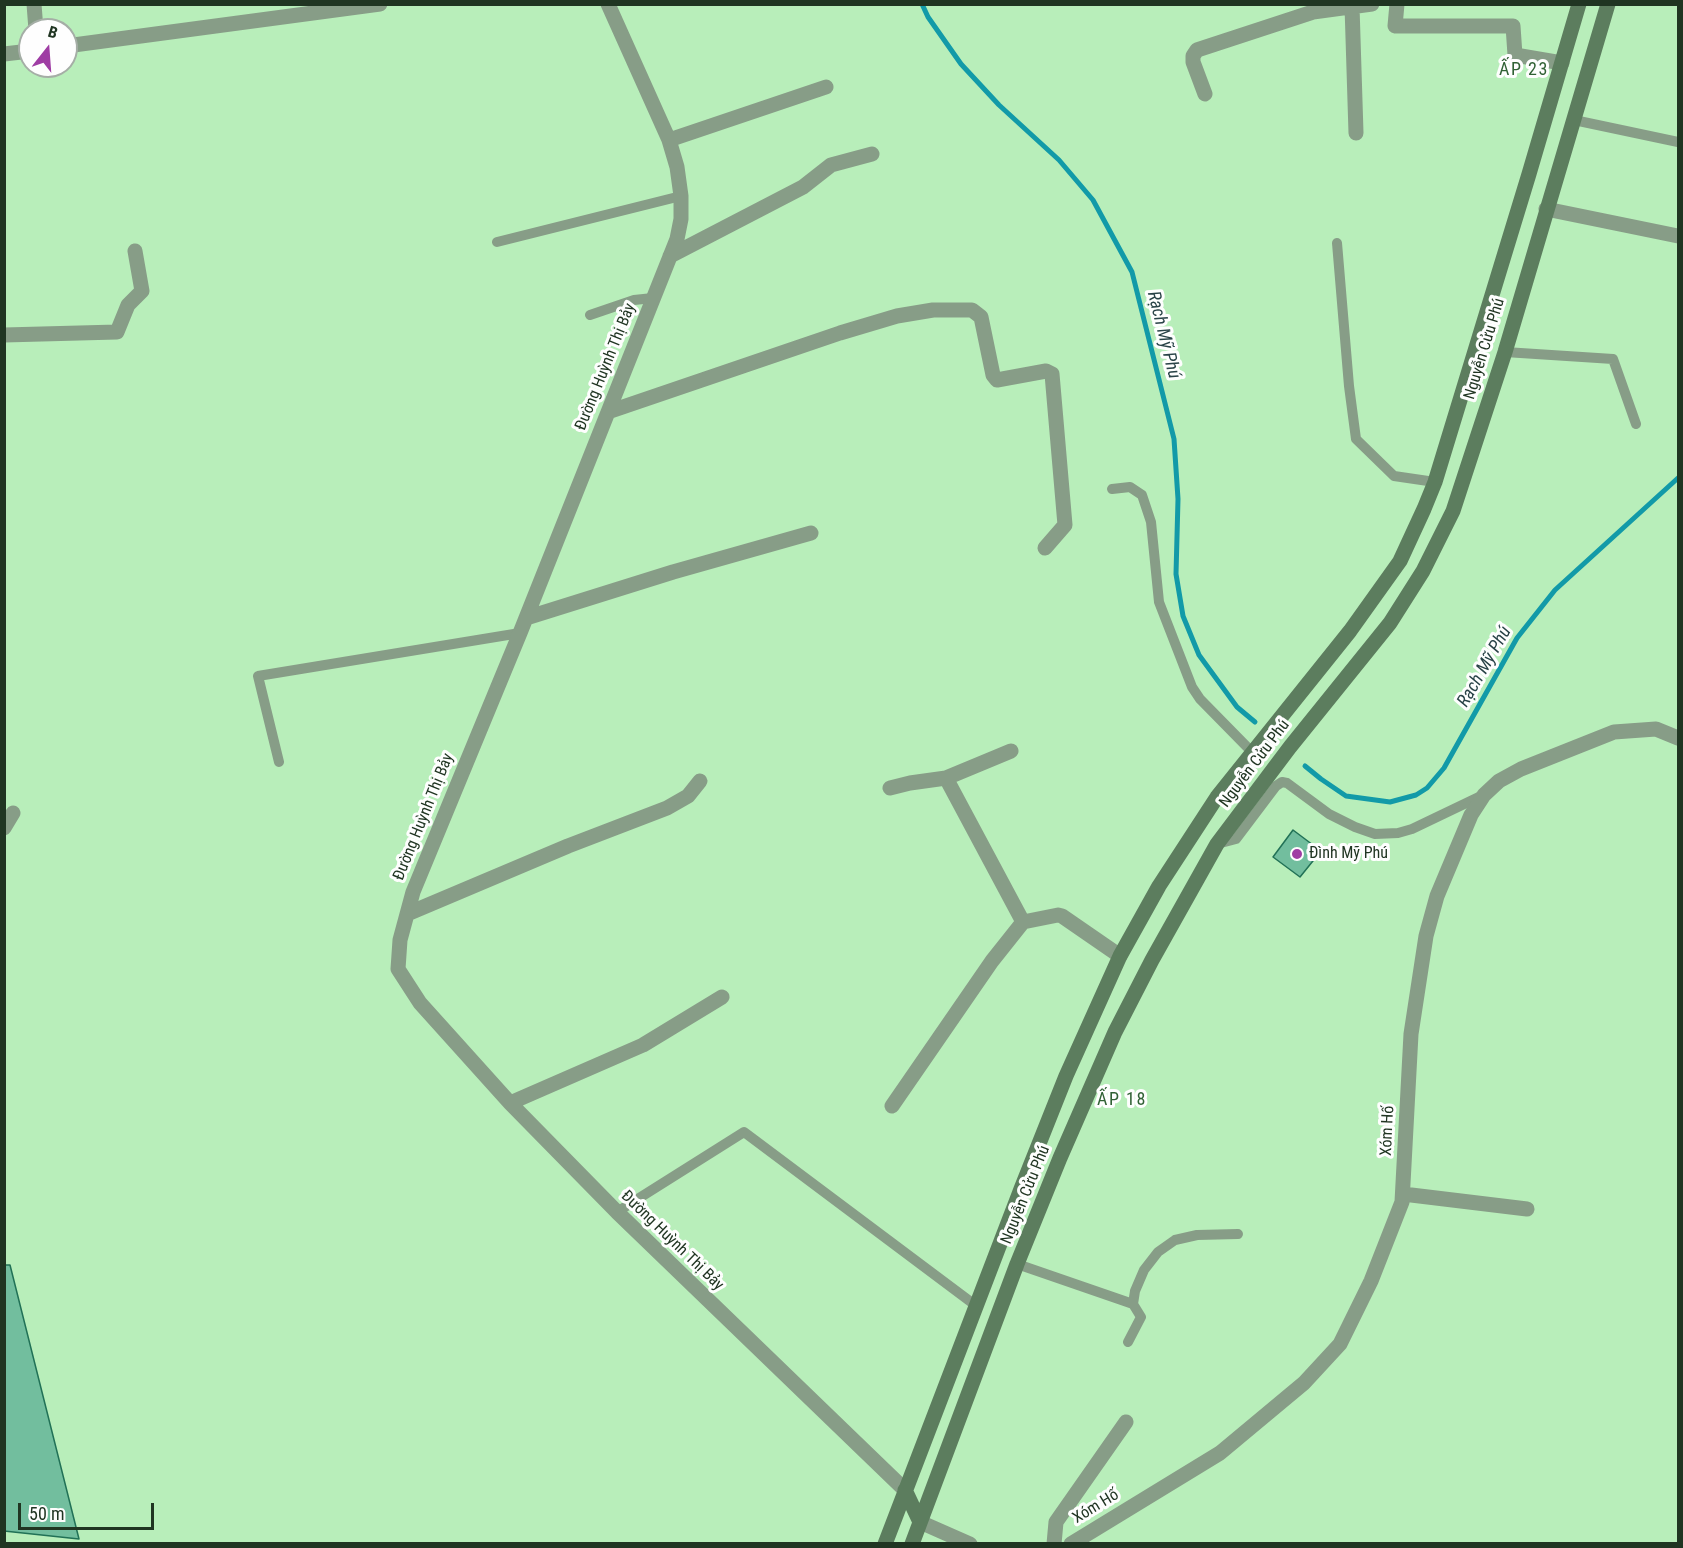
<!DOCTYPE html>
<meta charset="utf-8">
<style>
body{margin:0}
#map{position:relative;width:1683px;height:1548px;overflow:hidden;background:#b8eeba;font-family:"Roboto Condensed",sans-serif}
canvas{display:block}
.frame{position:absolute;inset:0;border:6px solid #203522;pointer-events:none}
.north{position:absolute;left:18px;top:18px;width:60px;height:60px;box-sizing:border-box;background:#fefefe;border:2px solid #a5aea6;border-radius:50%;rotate:17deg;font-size:16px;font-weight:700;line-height:24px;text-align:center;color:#203522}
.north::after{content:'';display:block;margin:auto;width:21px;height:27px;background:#9f3da4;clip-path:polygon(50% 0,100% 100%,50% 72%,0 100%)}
.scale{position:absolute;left:18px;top:1503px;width:136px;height:27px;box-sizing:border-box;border:3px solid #203522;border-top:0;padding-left:8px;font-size:18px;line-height:21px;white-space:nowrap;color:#203522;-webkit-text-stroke:4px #fefefe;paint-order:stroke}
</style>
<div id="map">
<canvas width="1683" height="1548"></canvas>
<div class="frame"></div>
<div class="north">B</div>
<div class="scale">50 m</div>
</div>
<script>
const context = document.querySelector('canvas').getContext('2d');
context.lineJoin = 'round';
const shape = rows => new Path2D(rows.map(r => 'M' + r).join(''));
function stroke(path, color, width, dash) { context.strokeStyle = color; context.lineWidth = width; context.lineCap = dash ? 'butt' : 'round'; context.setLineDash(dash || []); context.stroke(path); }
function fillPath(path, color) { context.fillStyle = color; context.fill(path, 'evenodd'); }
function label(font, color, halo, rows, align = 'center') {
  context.font = font + ' "Roboto Condensed",sans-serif'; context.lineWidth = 6; context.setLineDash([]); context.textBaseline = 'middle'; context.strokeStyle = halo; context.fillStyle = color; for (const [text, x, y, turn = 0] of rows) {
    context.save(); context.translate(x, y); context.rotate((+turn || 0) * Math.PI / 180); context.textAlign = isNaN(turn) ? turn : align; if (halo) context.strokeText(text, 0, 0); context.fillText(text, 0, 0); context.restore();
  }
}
const stream = shape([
 [922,4,928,17,961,64,999,105,1059,160,1093,200,1132,272,1174,439,1178,499,1176,574,1183,616,1199,655,1237,707,1255,722],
 [1305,766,1321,779,1346,796,1390,802,1416,795,1427,788,1444,768,1517,638,1555,590,1678,478]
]);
const building = shape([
 [1293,830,1321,851,1300,877,1273,857,1293,830],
 [4,1265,10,1265,79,1539,4,1531,4,1265]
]);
const service = shape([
 [1574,120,1678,142],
 [497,242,681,196],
 [1337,243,1349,386,1356,439,1394,476,1435,482],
 [590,315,634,300,653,298],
 [1505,352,1613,359,1636,424],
 [1112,489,1130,487,1142,495,1151,522,1159,602,1192,687,1200,699,1253,753],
 [279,762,258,676,520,633],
 [1217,844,1236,839,1276,786,1282,782,1287,783,1329,814,1355,827,1375,834,1398,833,1412,829,1483,795],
 [617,1212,744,1132,975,1305],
 [1017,1264,1133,1304,1135,1291,1144,1270,1158,1252,1175,1240,1197,1235,1238,1234],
 [1128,1342,1141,1317,1133,1304]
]);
const minor = shape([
 [34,4,36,30],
 [608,4,669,140,677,167,681,196,681,219,677,239,520,633,413,892,400,940,398,969,420,1003,510,1103,617,1212,905,1490],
 [1397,4,1395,26,1513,26,1515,55,1562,63],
 [1352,6,1356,133],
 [66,46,380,4],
 [4,54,30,51],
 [1205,94,1193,62,1193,56,1197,50,1313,12,1372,4],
 [669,140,826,87],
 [1546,209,1678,236],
 [670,256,803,187,831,165,872,154],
 [4,335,117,332,128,305,142,291,135,251],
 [608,412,840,333,897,316,933,310,972,310,981,317,993,375,997,380,1046,371,1052,374,1065,525,1045,548],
 [526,618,673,572,811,533],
 [1011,751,946,778,1023,922,1058,915,1062,916,1120,956],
 [890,788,910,783,946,778],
 [4,828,13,813],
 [407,914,568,846,667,808,688,796,700,781],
 [510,1103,643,1045,722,997],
 [892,1106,992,961,1023,922],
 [1403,1194,1527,1209],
 [920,1522,970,1544],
 [1054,1544,1056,1522,1126,1422],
 [1071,1544,1220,1453,1304,1383,1340,1344,1371,1281,1402,1202,1411,1034,1426,936,1437,896,1471,815,1484,795,1499,781,1521,769,1614,732,1656,729,1678,738]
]);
const secondary = shape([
 [905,1490,920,1522],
 [885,1544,1021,1189,1066,1076,1120,956,1159,886,1217,797,1350,631,1400,561,1424,509,1435,482,1529,174,1579,4],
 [912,1544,1017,1264,1060,1158,1115,1032,1152,960,1217,844,1290,747,1390,623,1423,571,1453,511,1505,352,1608,4]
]);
const markers = [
 [1297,854,6,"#9f3da4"]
];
const streetNames = [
 ["Nguyễn Cửu Phú",1485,349,-73],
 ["Đường Huỳnh Thị Bảy",606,367,-68],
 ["Nguyễn Cửu Phú",1255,764,-53],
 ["Đường Huỳnh Thị Bảy",424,817,-68],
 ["Xóm Hố",1388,1131,-87],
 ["Nguyễn Cửu Phú",1026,1195,-68],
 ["Đường Huỳnh Thị Bảy",672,1241,44],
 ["Xóm Hố",1096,1507,-31]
];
const poiNames = [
 ["Đình Mỹ Phú",1309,854]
];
const neighbourhoodNames = [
 ["ẤP 23",1524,70],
 ["ẤP 18",1122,1100]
];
const waterNames = [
 ["Rạch Mỹ Phú",1163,335,76],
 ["Rạch Mỹ Phú",1485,667,-60]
];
stroke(stream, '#129aa8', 5);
fillPath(building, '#72be9e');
stroke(building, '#217156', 1.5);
stroke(service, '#879d87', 10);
stroke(minor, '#879d87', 15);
stroke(secondary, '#5c7d5e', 15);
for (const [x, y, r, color] of markers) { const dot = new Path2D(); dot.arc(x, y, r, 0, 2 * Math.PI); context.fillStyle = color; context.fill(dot); stroke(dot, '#fefefe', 2); }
label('16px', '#203522', '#fefefe', streetNames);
label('16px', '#203522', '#fefefe', poiNames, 'left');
context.letterSpacing = '1.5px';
label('18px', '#316235', '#fefefe', neighbourhoodNames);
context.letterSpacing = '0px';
label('italic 18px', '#294347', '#fefefe', waterNames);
</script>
